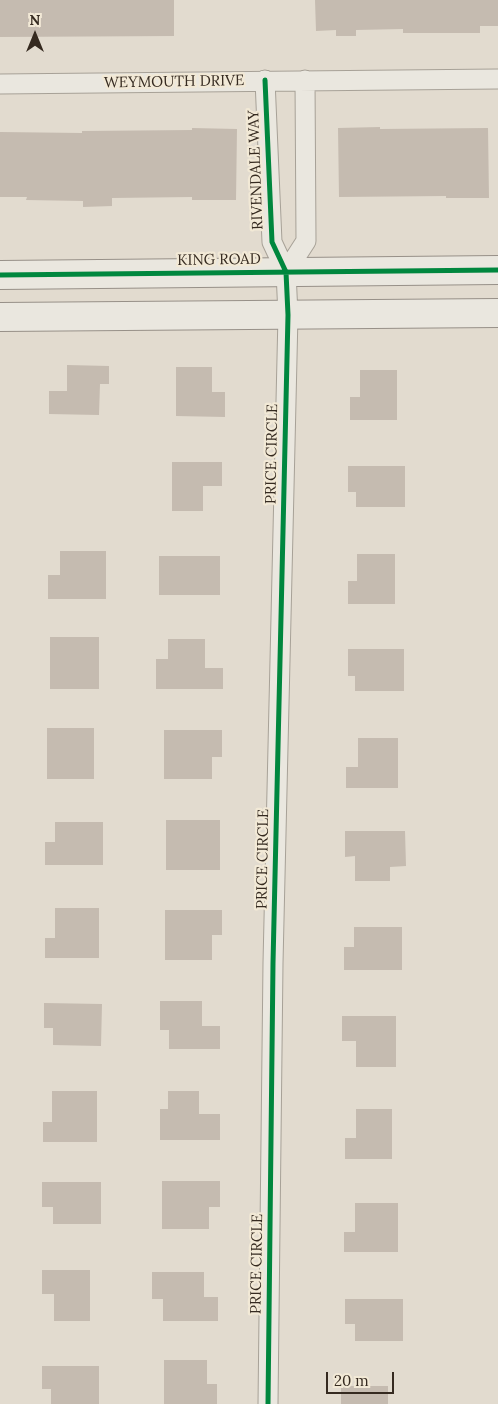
<!DOCTYPE html>
<style>
body{margin:0}
#map{position:relative;width:498px;height:1404px;overflow:hidden;background:#e2dbcf;font-family:Lora,serif}
canvas{display:block}
.north{position:absolute;left:10px;top:10px;width:50px;height:50px;-webkit-text-stroke:4px #f2e9d6;paint-order:stroke;rotate:0deg;font-size:14px;font-weight:700;line-height:20px;text-align:center;color:#352a20}
.north::after{content:'';display:block;margin:auto;width:18px;height:22px;background:#352a20;clip-path:polygon(50% 0,100% 100%,50% 72%,0 100%)}
.scale{position:absolute;left:326px;top:1372px;width:68px;height:22px;box-sizing:border-box;border:2px solid #352a20;border-top:0;padding-left:6px;font-size:15px;line-height:18px;white-space:nowrap;color:#352a20;-webkit-text-stroke:4px #f2e9d6;paint-order:stroke}
</style>
<div id="map">
<canvas width="498" height="1404"></canvas>
<div class="north">N</div>
<div class="scale">20 m</div>
</div>
<script>
const context = document.querySelector('canvas').getContext('2d');
context.lineJoin = 'round';
function fillPath(path, color) { context.fillStyle = color; context.fill(path, 'evenodd'); }
const shape = rows => new Path2D(rows.map(r => 'M' + r).join(''));
function stroke(path, color, width, dash) { context.strokeStyle = color; context.lineWidth = width; context.lineCap = dash ? 'butt' : 'round'; context.setLineDash(dash || []); context.stroke(path); }
function label(font, color, halo, rows, align = 'center') {
  context.font = font + ' Lora,serif'; context.lineWidth = 4.5; context.setLineDash([]); context.textBaseline = 'middle'; context.strokeStyle = halo; context.fillStyle = color; for (const [text, x, y, turn = 0] of rows) {
    context.save(); context.translate(x, y); context.rotate((+turn || 0) * Math.PI / 180); context.textAlign = isNaN(turn) ? turn : align; if (halo) context.strokeText(text, 0, 0); context.fillText(text, 0, 0); context.restore();
  }
}
const building = shape([
 [0,0,174,0,174,36,0,37],
 [315,0,498,0,498,26,480,26,480,33,403,33,403,29,356,30,356,36,336,36,336,30,316,31],
 [380,127,380,129,488,128,489,198,446,198,446,196,339,197,338,128],
 [192,128,237,129,236,200,192,200,192,197,112,198,112,206,83,207,83,201,26,200,27,197,0,197,0,132,82,133,82,131,192,130],
 [67,365,109,366,109,384,100,384,99,415,49,414,49,391,67,391],
 [176,367,212,367,212,392,225,392,225,417,176,416],
 [360,370,397,370,397,420,350,420,350,397,360,397],
 [172,462,222,462,222,486,203,486,203,511,172,511],
 [348,466,405,466,405,507,356,507,356,492,348,492],
 [60,551,106,551,106,599,48,599,48,575,60,575],
 [357,554,395,554,395,604,348,604,348,581,357,581],
 [159,556,220,556,220,595,159,595],
 [50,637,99,637,99,689,50,689],
 [168,639,205,639,205,668,223,668,223,689,156,689,156,659,168,659],
 [348,649,404,649,404,691,355,691,355,676,348,676],
 [47,728,94,728,94,779,47,779],
 [164,730,222,730,222,757,212,757,212,779,164,779],
 [358,738,398,738,398,788,346,788,346,767,358,767],
 [166,820,220,820,220,870,166,870],
 [55,822,103,822,103,865,45,865,45,842,55,842],
 [345,831,405,831,406,866,390,867,390,881,355,881,355,856,345,857],
 [55,908,99,908,99,958,45,958,45,938,55,938],
 [165,910,222,910,222,935,212,935,212,960,165,960],
 [354,927,402,927,402,970,344,970,344,947,354,947],
 [160,1001,202,1001,202,1026,220,1026,220,1049,169,1049,169,1030,160,1030],
 [44,1003,102,1004,101,1046,53,1045,53,1028,44,1028],
 [342,1016,396,1016,396,1067,356,1067,356,1041,342,1041],
 [52,1091,97,1091,97,1142,43,1142,43,1122,52,1122],
 [168,1091,199,1091,199,1114,220,1114,220,1140,160,1140,160,1109,168,1109],
 [356,1109,392,1109,392,1159,345,1159,345,1138,356,1138],
 [162,1181,220,1181,220,1207,209,1207,209,1229,162,1229],
 [42,1182,101,1182,101,1224,53,1224,53,1207,42,1207],
 [355,1203,398,1203,398,1252,344,1252,344,1232,355,1232],
 [42,1270,90,1270,90,1321,54,1321,54,1294,42,1294],
 [152,1272,204,1272,204,1297,218,1297,218,1321,163,1321,163,1299,152,1299],
 [345,1299,403,1299,403,1341,355,1341,355,1324,345,1324],
 [164,1360,207,1360,207,1384,217,1384,217,1404,164,1404],
 [42,1366,99,1366,99,1404,51,1404,51,1389,42,1389],
 [341,1386,388,1386,388,1404,341,1404]
]);
const street = shape([
 [265,80,272,242,286,272,288,315,273,963,268,1404],
 [0,84,498,79],
 [286,272,306,241,305,80]
]);
const secondary = shape([
 [0,275,498,270],
 [0,317,498,313]
]);
const cycleway = shape([
 [265,80,272,242,286,272,288,315,273,963,268,1404],
 [0,275,498,270]
]);
const streetNames = [
 ["WEYMOUTH DRIVE",174,82,-1],
 ["RIVENDALE WAY",256,170,-92],
 ["KING ROAD",219,260,-1],
 ["PRICE CIRCLE",272,454,-89],
 ["PRICE CIRCLE",263,859,-89],
 ["PRICE CIRCLE",257,1264,-89]
];
fillPath(building, '#c5bbb0');
stroke(street, '#a7a197', 21);
stroke(secondary, '#979088', 30);
stroke(street, '#eae7df', 19);
stroke(secondary, '#eae7df', 28);
stroke(cycleway, '#00873e', 5);
label('15px', '#352a20', '#f2e9d6', streetNames);
</script>
